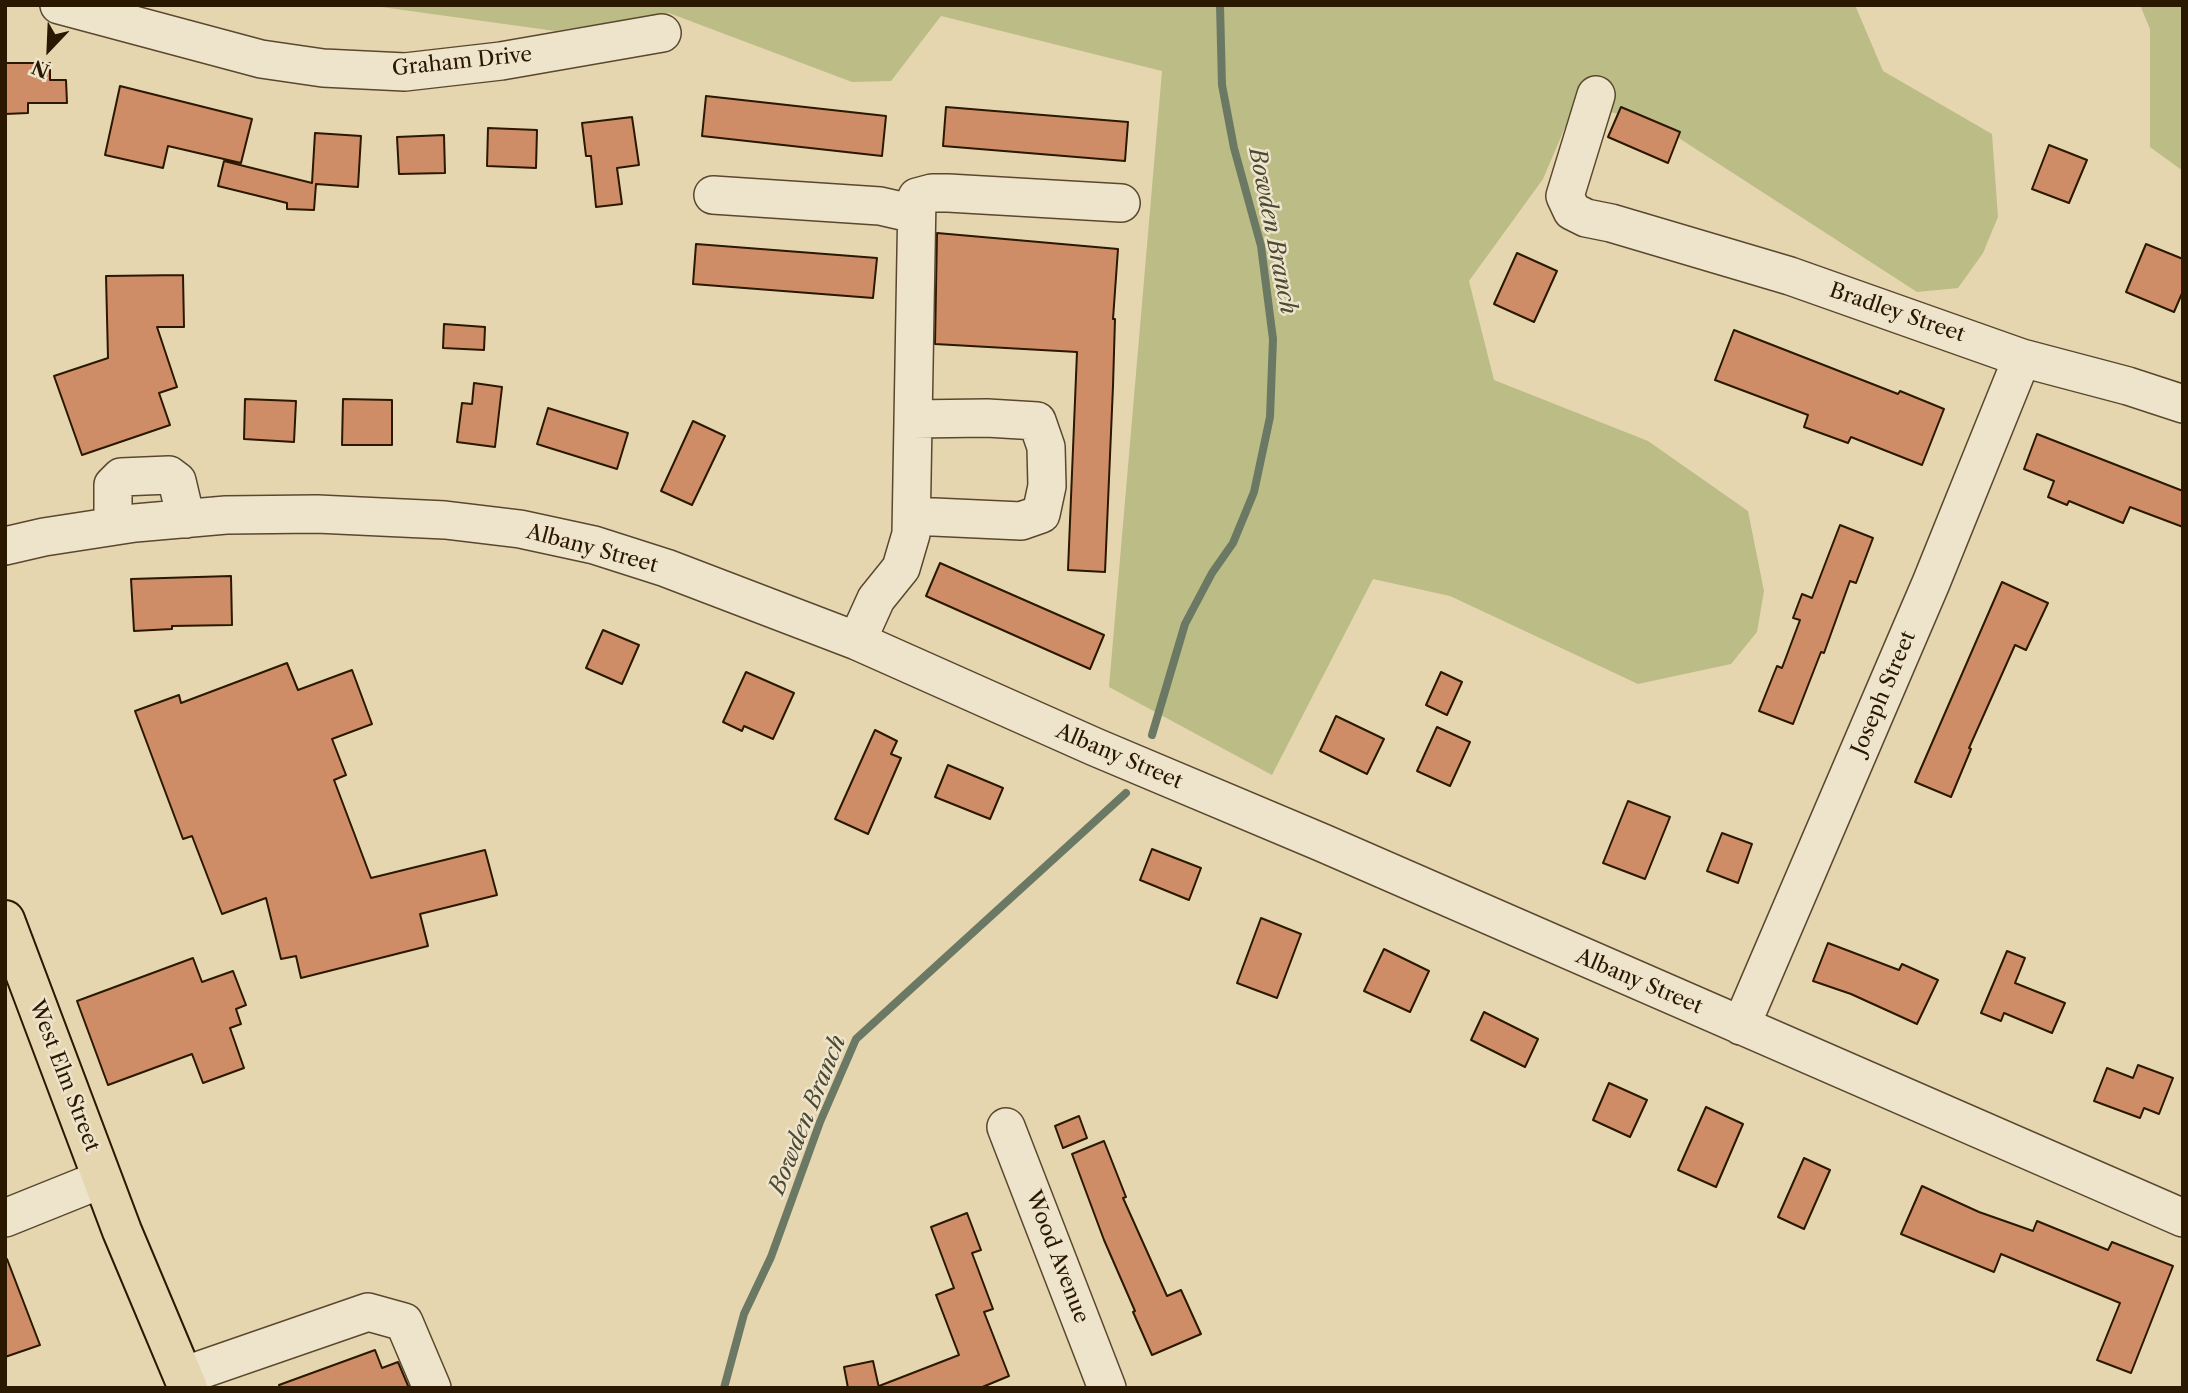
<!DOCTYPE html>
<style>
body{margin:0}
#map{position:relative;width:2188px;height:1393px;overflow:hidden;background:#e5d6b0;font-family:"Libre Caslon Text",serif}
canvas{display:block}
.frame{position:absolute;inset:0;border:7px solid #2a1801;pointer-events:none}
.north{position:absolute;left:14px;top:14px;width:70px;height:70px;-webkit-text-stroke:5px #eee4cc;paint-order:stroke;rotate:203deg;font-size:19px;font-weight:700;line-height:28px;text-align:center;color:#2a1801}
.north::after{content:'';display:block;margin:auto;width:24px;height:32px;background:#2a1801;clip-path:polygon(50% 0,100% 100%,50% 72%,0 100%)}
</style>
<div id="map">
<canvas width="2188" height="1393"></canvas>
<div class="frame"></div>
<div class="north">N</div>
</div>
<script>
const context = document.querySelector('canvas').getContext('2d');
context.lineJoin = 'round';
function fillPath(path, color) { context.fillStyle = color; context.fill(path, 'evenodd'); }
const shape = rows => new Path2D(rows.map(r => 'M' + r).join(''));
function stroke(path, color, width, dash) { context.strokeStyle = color; context.lineWidth = width; context.lineCap = dash ? 'butt' : 'round'; context.setLineDash(dash || []); context.stroke(path); }
function label(font, color, halo, rows, align = 'center') {
  context.font = font + ' "Libre Caslon Text",serif'; context.lineWidth = 5; context.setLineDash([]); context.textBaseline = 'middle'; context.strokeStyle = halo; context.fillStyle = color; for (const [text, x, y, turn = 0] of rows) {
    context.save(); context.translate(x, y); context.rotate((+turn || 0) * Math.PI / 180); context.textAlign = isNaN(turn) ? turn : align; if (halo) context.strokeText(text, 0, 0); context.fillText(text, 0, 0); context.restore();
  }
}
const green = shape([
 [367,5,1855,5,1883,71,1992,134,1998,217,1983,253,1958,288,1917,292,1654,122,1575,104,1543,179,1469,281,1494,380,1648,441,1748,511,1764,591,1757,632,1731,664,1638,684,1450,596,1373,579,1272,775,1109,687,1162,71,941,16,891,81,852,82,669,13,555,31],
 [2140,5,2183,5,2183,171,2150,147,2150,29]
]);
const stream = shape([
 [1152,735,1185,624,1212,573,1233,543,1254,492,1270,417,1273,339,1261,246,1234,148,1222,85,1220,5],
 [724,1388,744,1314,771,1257,820,1122,856,1039,1126,793]
]);
const building = shape([
 [5,63,50,63,50,80,66,80,67,103,28,103,28,113,5,114,5,63],
 [120,86,252,119,241,163,168,146,163,168,105,155,120,86],
 [706,96,886,116,882,156,702,136,706,96],
 [946,107,1128,122,1125,161,943,146,946,107],
 [1621,107,1680,132,1668,163,1608,137,1621,107],
 [632,117,639,165,617,168,622,204,596,207,591,156,586,156,582,123,632,117],
 [488,128,537,130,536,168,487,166,488,128],
 [315,133,361,136,358,187,316,184,314,210,287,209,287,203,218,186,224,161,312,183,315,133],
 [444,135,445,173,399,174,397,137,444,135],
 [2049,145,2087,160,2069,203,2032,189,2049,145],
 [937,233,1118,249,1113,319,1115,319,1113,386,1105,572,1068,570,1077,352,935,344,937,233],
 [696,244,877,258,873,298,693,284,696,244],
 [2146,244,2183,259,2183,291,2174,312,2126,292,2146,244],
 [1517,253,1557,271,1534,322,1494,304,1517,253],
 [183,275,184,327,157,327,177,387,159,393,170,425,82,455,54,376,108,358,106,276,183,275],
 [444,324,485,327,484,350,443,348,444,324],
 [1734,330,1898,394,1900,391,1944,409,1922,465,1851,437,1848,443,1804,427,1808,415,1715,380,1734,330],
 [474,383,502,387,495,447,457,442,462,403,472,404,474,383],
 [245,399,296,401,294,442,244,439,245,399],
 [343,399,392,400,392,445,342,445,343,399],
 [548,408,628,433,617,469,537,444,548,408],
 [693,421,725,436,692,505,661,491,693,421],
 [2037,434,2183,491,2183,527,2130,507,2123,523,2069,501,2067,505,2048,497,2054,481,2024,469,2037,434],
 [1840,525,1873,538,1856,583,1850,581,1824,653,1821,652,1793,724,1759,711,1777,666,1782,668,1800,620,1793,618,1802,594,1812,598,1840,525],
 [940,563,1104,635,1090,669,926,596,940,563],
 [231,576,232,625,172,626,172,629,134,631,131,579,231,576],
 [2002,582,2048,603,2026,650,2015,645,1969,748,1971,749,1951,797,1915,782,2002,582],
 [603,630,639,645,622,684,586,668,603,630],
 [287,663,298,690,352,670,372,724,332,739,346,775,334,780,371,878,485,850,497,895,420,914,428,946,301,978,296,956,281,959,266,898,222,914,192,836,183,839,135,711,179,695,181,703,287,663],
 [746,672,794,693,773,739,744,726,742,731,723,722,746,672],
 [1441,672,1462,682,1447,715,1426,705,1441,672],
 [1336,716,1384,739,1367,774,1320,751,1336,716],
 [1437,727,1470,742,1450,786,1417,771,1437,727],
 [875,730,897,741,891,754,901,758,868,834,835,819,875,730],
 [948,765,1003,788,990,819,935,797,948,765],
 [1628,801,1670,817,1645,879,1603,863,1628,801],
 [1722,833,1752,844,1738,883,1707,871,1722,833],
 [1152,849,1201,868,1189,900,1140,880,1152,849],
 [1261,918,1301,934,1277,998,1237,983,1261,918],
 [1828,943,1899,970,1902,964,1938,980,1917,1024,1851,994,1813,981,1828,943],
 [1384,949,1429,971,1410,1012,1364,991,1384,949],
 [2007,951,2025,958,2015,983,2065,1003,2052,1033,2004,1013,2001,1021,1981,1013,2007,951],
 [193,958,202,982,233,971,246,1005,236,1009,241,1024,230,1028,244,1068,203,1083,192,1054,108,1085,77,1001,193,958],
 [1484,1012,1538,1039,1525,1067,1471,1040,1484,1012],
 [2138,1065,2173,1078,2159,1114,2144,1108,2140,1118,2094,1101,2107,1068,2133,1078,2138,1065],
 [1609,1083,1647,1100,1630,1137,1593,1120,1609,1083],
 [1706,1107,1743,1124,1716,1187,1678,1170,1706,1107],
 [1079,1116,1087,1138,1063,1148,1055,1126,1079,1116],
 [1104,1141,1126,1197,1123,1198,1167,1296,1181,1290,1201,1334,1152,1355,1133,1312,1135,1311,1104,1240,1072,1154,1104,1141],
 [1804,1158,1830,1170,1804,1229,1778,1217,1804,1158],
 [1922,1186,1979,1212,2033,1231,2037,1221,2108,1250,2112,1242,2173,1266,2131,1373,2097,1360,2120,1303,2001,1254,1994,1272,1901,1234,1922,1186],
 [967,1213,981,1250,972,1253,993,1309,984,1312,1009,1376,980,1388,879,1388,879,1386,959,1355,936,1295,954,1288,931,1227,967,1213],
 [5,1259,7,1259,40,1345,5,1357,5,1259],
 [375,1350,382,1368,398,1362,409,1388,280,1388,279,1385,375,1350],
 [873,1361,879,1388,848,1388,844,1367,873,1361]
]);
const minor = shape([
 [59,5,261,59,323,68,405,72,501,61,662,33],
 [1596,95,1565,196,1572,211,1586,218,1611,223,1790,276,2022,358,2128,386,2183,404],
 [713,195,880,206,915,214],
 [912,516,1021,521,1041,514,1047,486,1046,447,1037,421,987,418,913,419],
 [113,526,113,485,121,477,169,475,177,481,186,519],
 [5,546,44,537,135,523,226,515,317,514,445,520,520,529,594,545,666,568,857,641,1095,747,1323,843,2183,1218],
 [857,641,876,599,901,568,911,534,917,197,932,193,948,193,1121,203],
 [1741,1026,1931,583,2022,358],
 [1006,1127,1107,1388],
 [5,1218,102,1179],
 [183,1376,368,1312,404,1322,432,1388]
]);
const highway = shape([
 [5,920,122,1231,188,1388]
]);
const streetNames = [
 ["Graham Drive",462,62,-6],
 ["Bradley Street",1897,313,19],
 ["Albany Street",592,549,15],
 ["Joseph Street",1884,693,-67],
 ["Albany Street",1119,757,23],
 ["Albany Street",1639,982,23],
 ["West Elm Street",64,1076,69],
 ["Wood Avenue",1057,1257,69]
];
const waterNames = [
 ["Bowden Branch",1272,231,79],
 ["Bowden Branch",808,1115,-68]
];
fillPath(green, '#bcbc86');
stroke(stream, '#6b7964', 8);
fillPath(building, '#ce8d66');
stroke(building, '#2a1801', 2);
stroke(minor, '#59482d', 40);
stroke(highway, '#2a1801', 42);
stroke(minor, '#eee4cc', 37);
stroke(highway, '#e5d6b0', 38);
label('21px', '#2a1801', '#eee4cc', streetNames);
label('italic 23px', '#4b4933', '#eee4cc', waterNames);
</script>
